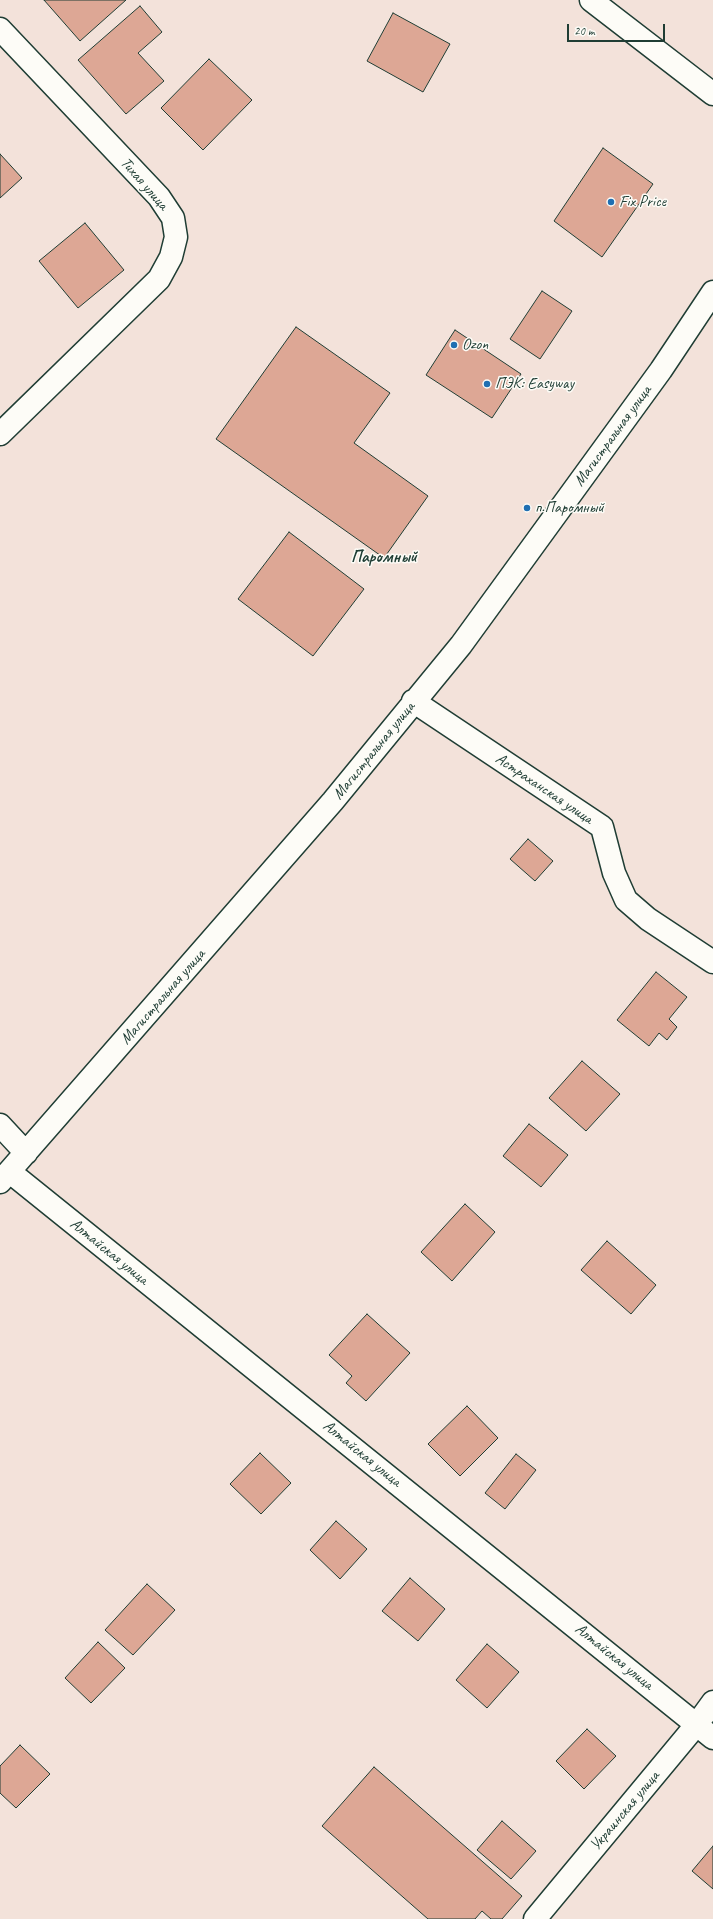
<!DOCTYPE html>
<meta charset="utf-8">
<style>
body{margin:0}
#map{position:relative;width:713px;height:1919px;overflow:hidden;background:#f3e2da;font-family:Caveat,sans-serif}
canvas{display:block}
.scale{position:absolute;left:567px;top:24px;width:98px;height:18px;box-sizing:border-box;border:2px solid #1f3d34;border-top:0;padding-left:5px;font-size:12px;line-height:14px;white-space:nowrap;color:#1f3d34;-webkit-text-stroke:3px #fdfcf7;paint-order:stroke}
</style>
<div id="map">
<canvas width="713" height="1919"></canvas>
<div class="scale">20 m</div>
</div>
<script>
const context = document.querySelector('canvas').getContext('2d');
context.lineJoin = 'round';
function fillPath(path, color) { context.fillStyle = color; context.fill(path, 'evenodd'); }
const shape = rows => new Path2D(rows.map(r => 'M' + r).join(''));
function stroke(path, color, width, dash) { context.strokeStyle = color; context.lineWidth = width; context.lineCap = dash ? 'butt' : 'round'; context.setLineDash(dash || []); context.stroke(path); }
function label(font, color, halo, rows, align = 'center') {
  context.font = font + ' Caveat,sans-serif'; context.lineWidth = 3; context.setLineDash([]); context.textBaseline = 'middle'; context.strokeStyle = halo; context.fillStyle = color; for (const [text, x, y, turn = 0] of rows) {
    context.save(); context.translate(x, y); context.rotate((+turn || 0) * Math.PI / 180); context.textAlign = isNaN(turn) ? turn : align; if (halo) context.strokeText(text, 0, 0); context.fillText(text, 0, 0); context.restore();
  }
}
const building = shape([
 [44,0,126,0,80,41,44,0],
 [140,6,162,32,138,53,164,81,126,114,78,60,140,6],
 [393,13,450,44,423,92,367,61,393,13],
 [209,59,252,100,203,150,161,108,209,59],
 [603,148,653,184,602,257,554,221,603,148],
 [0,154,22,178,0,198,0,154],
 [85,223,124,270,78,308,39,261,85,223],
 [542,291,572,311,540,359,510,339,542,291],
 [296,327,390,393,354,443,428,496,384,558,216,439,296,327],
 [455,330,521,374,492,418,426,375,455,330],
 [289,532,364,589,313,656,238,599,289,532],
 [528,839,553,861,535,881,510,859,528,839],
 [656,972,687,997,669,1019,677,1027,667,1040,659,1033,649,1046,617,1020,656,972],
 [582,1061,620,1094,586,1131,549,1098,582,1061],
 [529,1124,568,1155,541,1187,503,1156,529,1124],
 [465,1204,495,1232,452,1281,421,1252,465,1204],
 [607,1241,656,1285,631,1314,581,1270,607,1241],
 [367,1314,410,1353,366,1401,346,1383,352,1376,329,1355,367,1314],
 [467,1406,498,1438,460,1476,428,1444,467,1406],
 [260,1453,291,1483,261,1514,230,1484,260,1453],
 [516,1454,536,1470,505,1509,485,1493,516,1454],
 [336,1521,367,1549,340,1579,310,1550,336,1521],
 [410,1578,445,1609,418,1641,382,1611,410,1578],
 [147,1584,175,1610,133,1655,105,1630,147,1584],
 [98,1642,125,1668,91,1703,65,1678,98,1642],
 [487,1644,519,1672,487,1708,456,1680,487,1644],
 [587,1729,616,1756,584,1789,556,1761,587,1729],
 [20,1745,50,1774,16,1808,0,1793,0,1766,20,1745],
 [374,1767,522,1896,502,1919,491,1919,482,1911,475,1919,428,1919,322,1826,374,1767],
 [502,1821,536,1851,511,1879,477,1850,502,1821],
 [713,1846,713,1889,692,1871,713,1846]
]);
const minor = shape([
 [591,0,713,94],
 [0,29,159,197,173,218,176,237,171,257,159,279,0,434],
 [413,701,602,827,614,873,626,900,648,919,713,962],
 [0,1125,26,1153],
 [10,1172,713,1738],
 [0,1182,333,801,461,645,661,370,713,292],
 [535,1919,697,1724,713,1702]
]);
const markers = [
 [611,202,4,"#1f6fb2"],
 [454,345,4,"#1f6fb2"],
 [487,384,4,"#1f6fb2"],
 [527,508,4,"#1f6fb2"]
];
const streetNames = [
 ["Тихая улица",144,184,49],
 ["Магистральная улица",613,436,-54],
 ["Магистральная улица",374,751,-51],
 ["Астраханская улица",544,789,34],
 ["Магистральная улица",163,997,-49],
 ["Алтайская улица",109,1252,39],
 ["Алтайская улица",362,1454,39],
 ["Алтайская улица",614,1657,39],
 ["Украинская улица",625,1811,-50]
];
const poiNames = [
 ["Fix Price",619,202],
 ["Ozon",462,345],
 ["ПЭК: Easyway",495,384],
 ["п.Паромный",535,508]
];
const neighbourhoodNames = [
 ["Паромный",384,558]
];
fillPath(building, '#dda795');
stroke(building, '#1f3d34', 1);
stroke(minor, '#1f3d34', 25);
stroke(minor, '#fdfcf7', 22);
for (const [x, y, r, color] of markers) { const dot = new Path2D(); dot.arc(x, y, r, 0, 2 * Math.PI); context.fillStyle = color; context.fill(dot); stroke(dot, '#fdfcf7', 1.5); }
label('16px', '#1f3d34', '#fdfcf7', streetNames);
label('16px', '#1f3d34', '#fdfcf7', poiNames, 'left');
label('bold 17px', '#1f3d34', '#fdfcf7', neighbourhoodNames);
</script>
